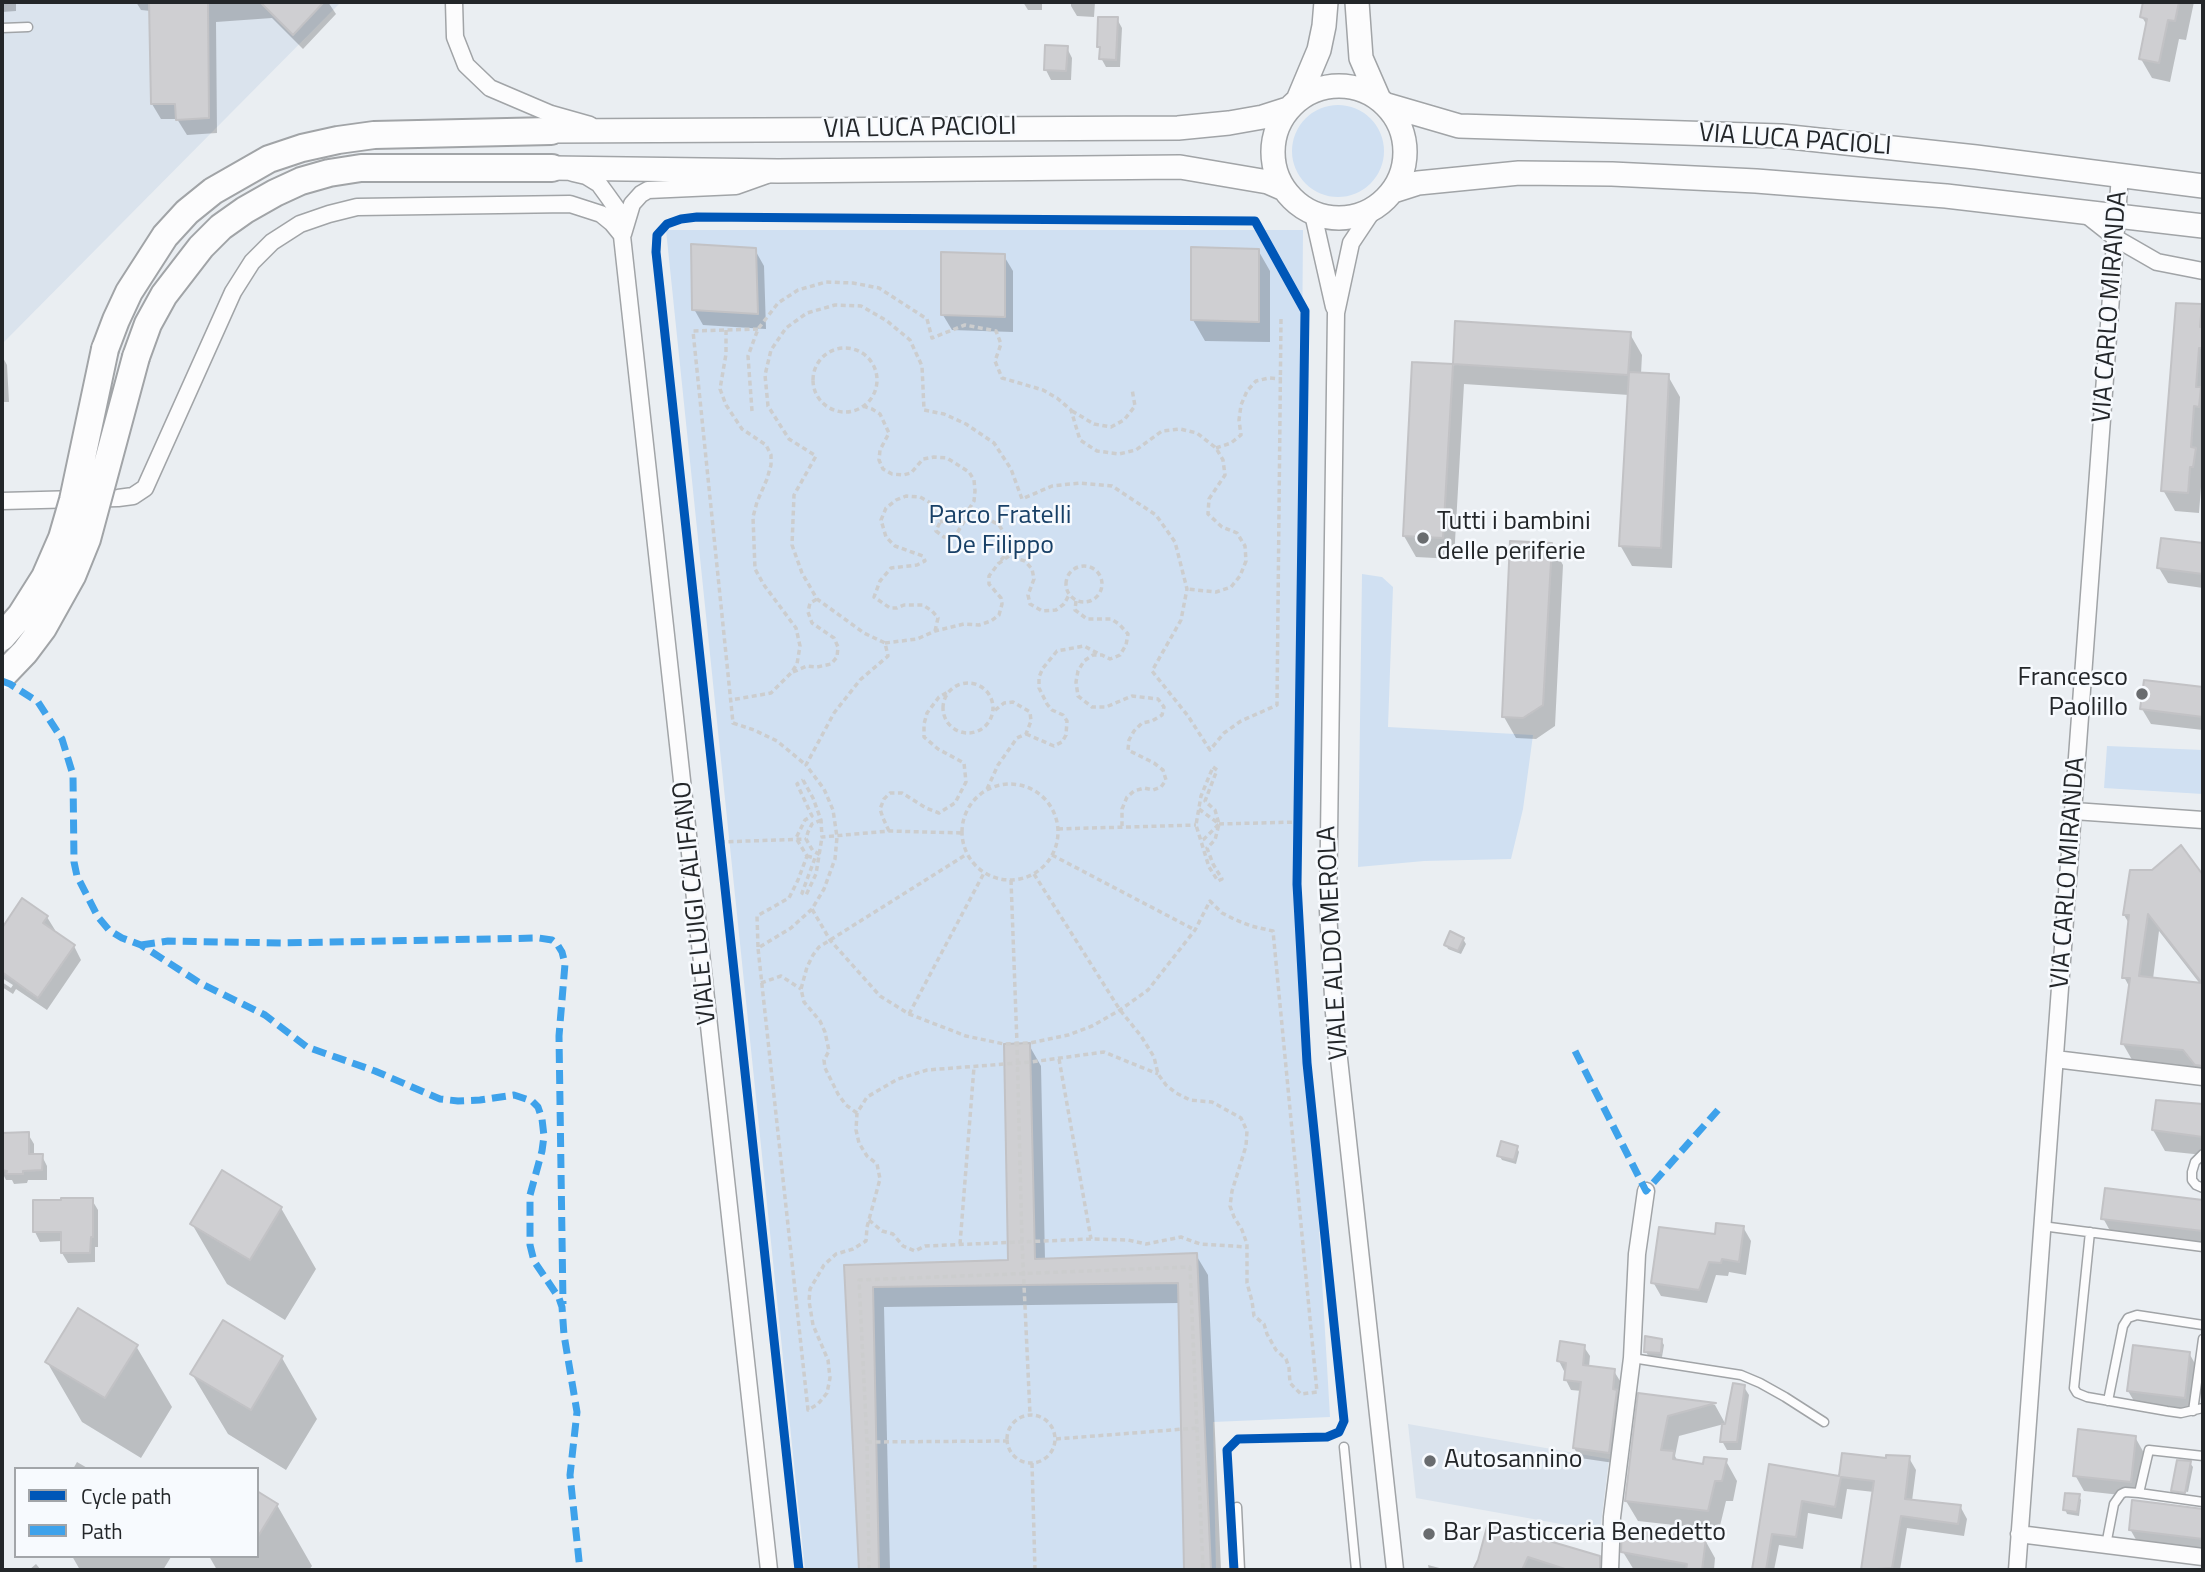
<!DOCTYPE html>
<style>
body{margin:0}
#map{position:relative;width:2205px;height:1572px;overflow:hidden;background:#eaeef2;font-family:"Titillium Web",sans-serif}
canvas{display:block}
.frame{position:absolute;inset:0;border:4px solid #232629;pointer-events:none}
.legend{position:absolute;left:14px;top:1467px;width:245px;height:91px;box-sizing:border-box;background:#f7fafe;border:2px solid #a2a5a9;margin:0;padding:9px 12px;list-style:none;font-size:21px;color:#232629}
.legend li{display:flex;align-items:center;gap:14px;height:35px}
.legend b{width:35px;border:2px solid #a2a5a9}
</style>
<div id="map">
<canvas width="2205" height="1572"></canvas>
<div class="frame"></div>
<ul class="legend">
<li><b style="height:9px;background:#0057b8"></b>Cycle path</li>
<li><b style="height:9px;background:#3ea2eb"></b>Path</li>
</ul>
</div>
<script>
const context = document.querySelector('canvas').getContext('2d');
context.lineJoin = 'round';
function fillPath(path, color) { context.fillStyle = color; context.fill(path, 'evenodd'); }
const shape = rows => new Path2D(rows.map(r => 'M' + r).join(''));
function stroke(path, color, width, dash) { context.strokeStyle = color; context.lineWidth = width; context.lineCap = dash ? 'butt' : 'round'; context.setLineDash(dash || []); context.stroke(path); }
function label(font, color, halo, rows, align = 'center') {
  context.font = font + ' "Titillium Web",sans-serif'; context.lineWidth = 5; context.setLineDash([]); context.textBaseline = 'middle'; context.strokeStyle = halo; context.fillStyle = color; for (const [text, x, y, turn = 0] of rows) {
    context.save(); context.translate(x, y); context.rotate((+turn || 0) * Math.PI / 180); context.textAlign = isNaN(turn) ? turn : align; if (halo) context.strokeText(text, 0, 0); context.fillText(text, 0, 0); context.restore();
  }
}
const built = shape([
 [2,2,341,2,2,344],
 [1408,1424,1609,1459,1600,1531,1416,1498]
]);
const green = shape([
 '1292 151a46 46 0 1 1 92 0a46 46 0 1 1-92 0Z',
 [666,230,1303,230,1298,868,1330,1417,1213,1422,1216,1570,805,1570],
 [1362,574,1382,577,1393,587,1388,727,1533,735,1523,809,1511,859,1424,861,1358,867],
 [2107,746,2203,750,2203,794,2104,788]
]);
const shadow = shape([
 [2,2,16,2,16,11,2,12],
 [136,2,328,2,336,14,303,49,272,18,216,22,217,133,187,135,177,119,161,119,152,104,151,11,141,10],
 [1023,2,1042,2,1042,10,1028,10],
 [1071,2,1095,2,1094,17,1077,16,1071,6],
 [1168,2,1191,2,1169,4],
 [2145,2,2194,2,2186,40,2179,39,2170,82,2152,78,2141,59,2148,27,2142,17],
 [1117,19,1122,28,1120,67,1106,67,1101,58,1101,51,1099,46],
 [1067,48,1072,58,1071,80,1051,80,1046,70],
 [755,250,764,266,766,329,703,325,694,309],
 [1258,250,1270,271,1270,342,1205,341,1193,320],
 [1004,256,1013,271,1013,332,952,330,943,315],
 [2201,306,2203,311,2203,487,2201,487,2199,513,2175,511,2163,490],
 [1457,323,1630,334,1642,355,1641,374,1668,376,1680,397,1672,568,1632,566,1620,545,1629,395,1464,384,1454,559,1416,557,1404,536,1414,363,1454,366],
 [2,356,7,365,9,402,2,402],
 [2162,540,2203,545,2203,588,2168,583,2159,568],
 [1551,544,1563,565,1555,726,1536,739,1516,738,1504,717],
 [2145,682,2203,689,2203,730,2151,724,2142,709],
 [2180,847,2203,878,2203,1079,2135,1065,2123,1044,2130,988,2124,977,2130,925,2124,915],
 [2159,931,2201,985,2153,979],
 [23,901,47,917,55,930,53,932,74,946,81,960,47,1010,16,989,13,994,2,987,2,982,11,988,13,985,2,978,2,931],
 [1463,939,1466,944,1461,954,1448,949,1446,944],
 [1029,1045,1041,1066,1045,1260,1196,1255,1208,1275,1221,1570,1186,1570,1180,1303,884,1307,890,1570,860,1570,846,1267,1010,1261],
 [2158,1102,2203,1106,2203,1155,2165,1151,2153,1130],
 [28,1134,34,1144,34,1156,42,1156,47,1166,47,1180,28,1180,27,1183,14,1184,12,1180,6,1180,2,1172,2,1135],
 [1517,1148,1519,1152,1516,1164,1502,1160,1499,1155],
 [2106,1190,2203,1201,2203,1248,2114,1238,2103,1218],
 [92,1200,98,1210,98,1247,95,1247,95,1262,68,1263,62,1253,62,1241,40,1242,35,1232],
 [281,1208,316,1269,285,1320,227,1284,192,1224],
 [1743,1227,1751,1241,1746,1275,1729,1272,1728,1276,1716,1275,1707,1303,1661,1296,1653,1282,1716,1236],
 [1661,1340,1664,1345,1662,1357,1648,1356,1646,1351],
 [136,1346,172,1407,141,1458,82,1422,47,1362],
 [1584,1347,1590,1356,1589,1367,1614,1371,1620,1381,1618,1395,1622,1401,1614,1463,1580,1458,1574,1448,1582,1391,1571,1390,1566,1380,1567,1371,1564,1371,1559,1361],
 [2189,1353,2198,1369,2193,1413,2137,1406,2128,1391],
 [282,1358,317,1419,286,1470,228,1434,192,1374],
 [1744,1387,1749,1395,1741,1450,1727,1450,1722,1441,1724,1424,1679,1436,1675,1456,1678,1462,1704,1466,1726,1461,1737,1481,1733,1501,1726,1501,1719,1530,1638,1521,1626,1501,1640,1395,1715,1405,1726,1425],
 [2135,1437,2144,1453,2139,1497,2084,1491,2075,1475],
 [1844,1455,1887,1460,1909,1458,1916,1470,1912,1501,1960,1506,1967,1519,1964,1536,1907,1528,1900,1570,1863,1570,1874,1492,1847,1489,1842,1519,1808,1513,1803,1549,1779,1545,1774,1570,1754,1570,1770,1466,1841,1478],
 [77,1462,89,1469,73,1469],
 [2190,1463,2193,1467,2188,1492,2174,1489,2174,1492,2173,1491],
 [257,1493,277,1505,312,1566,309,1570,217,1570,209,1556,257,1556],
 [2079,1496,2081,1500,2079,1516,2067,1514,2065,1509],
 [2134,1502,2203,1511,2203,1553,2139,1545,2130,1529],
 [1489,1525,1599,1558,1606,1570,1475,1570,1480,1560],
 [1705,1540,1715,1558,1714,1570,1634,1570,1623,1552],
 [72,1556,170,1556,171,1557,163,1570,80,1570],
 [36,1564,41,1570,29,1570],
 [1428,1565,1447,1570,1429,1570]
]);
const building = shape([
 [149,2,208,2,209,118,176,120,175,104,151,104,149,2],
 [260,2,324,2,293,35,260,2],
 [2143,2,2179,2,2175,21,2168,20,2159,63,2139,59,2147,19,2140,17,2143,2],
 [1098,17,1118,17,1116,60,1099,59,1100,47,1097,47,1098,17],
 [1045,45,1068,46,1066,71,1044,70,1045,45],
 [691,244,756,248,758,314,692,310,691,244],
 [1191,247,1259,249,1259,322,1191,320,1191,247],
 [941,252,1005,254,1005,317,941,315,941,252],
 [2176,303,2202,304,2200,327,2203,327,2203,348,2199,348,2196,387,2201,387,2199,407,2194,406,2191,447,2196,448,2193,467,2190,467,2188,493,2161,491,2176,303],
 [1455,321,1631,332,1628,375,1453,364,1455,321],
 [1412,362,1453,364,1443,538,1403,536,1412,362],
 [1629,372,1669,374,1661,548,1619,546,1629,372],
 [2161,538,2203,543,2203,574,2157,568,2161,538],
 [1510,541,1552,543,1543,705,1523,718,1502,717,1510,541],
 [2144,680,2203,687,2203,717,2140,709,2144,680],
 [2181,845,2203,875,2203,1066,2195,1065,2183,1050,2121,1044,2130,978,2122,978,2129,915,2123,915,2130,870,2152,870,2181,845],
 [2148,914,2202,983,2139,976,2148,914],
 [22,898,48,916,43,923,75,945,38,998,2,972,2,928,22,898],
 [1450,931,1464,938,1458,951,1444,945,1450,931],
 [1030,1043,1035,1259,1197,1253,1211,1570,1184,1570,1178,1283,873,1287,879,1570,859,1570,844,1265,1008,1260,1004,1044,1030,1043],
 [2156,1100,2203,1104,2203,1137,2152,1130,2156,1100],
 [29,1132,29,1154,43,1154,42,1170,23,1171,23,1174,6,1174,7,1171,2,1170,2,1133,29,1132],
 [1501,1141,1518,1146,1514,1160,1497,1156,1501,1141],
 [222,1170,282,1207,250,1260,190,1224,222,1170],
 [2105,1188,2203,1200,2203,1231,2101,1219,2105,1188],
 [61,1198,93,1198,93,1237,91,1237,90,1253,61,1253,61,1232,33,1232,33,1200,61,1200,61,1198],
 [1716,1223,1744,1226,1739,1262,1722,1259,1721,1263,1709,1262,1699,1290,1651,1283,1659,1227,1715,1234,1716,1223],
 [78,1308,138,1345,105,1398,45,1362,78,1308],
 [223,1320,283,1356,251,1410,190,1374,223,1320],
 [1645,1336,1662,1339,1661,1353,1644,1352,1645,1336],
 [1560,1341,1585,1345,1583,1365,1615,1369,1613,1389,1617,1390,1609,1453,1573,1448,1581,1382,1564,1380,1566,1363,1557,1361,1560,1341],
 [2133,1345,2190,1352,2185,1398,2127,1391,2133,1345],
 [1733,1383,1745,1385,1737,1442,1720,1442,1722,1424,1725,1424,1733,1383],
 [1638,1393,1716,1403,1668,1416,1661,1450,1674,1451,1673,1459,1703,1464,1704,1457,1727,1459,1722,1481,1715,1481,1708,1511,1625,1501,1638,1393],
 [2078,1429,2136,1436,2131,1482,2073,1476,2078,1429],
 [1842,1453,1886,1458,1886,1455,1910,1456,1905,1499,1961,1505,1958,1524,1901,1516,1892,1568,1861,1570,1874,1481,1841,1477,1835,1507,1802,1501,1796,1537,1772,1534,1766,1570,1752,1570,1769,1464,1839,1476,1842,1453],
 [2177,1460,2191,1461,2185,1493,2171,1491,2177,1460],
 [257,1491,278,1504,257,1538,257,1491],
 [2065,1493,2080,1494,2077,1512,2063,1510,2065,1493],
 [2132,1500,2203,1509,2203,1539,2129,1530,2132,1500],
 [1488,1523,1600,1556,1600,1570,1568,1570,1528,1557,1522,1570,1473,1570,1478,1560,1488,1523],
 [1622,1527,1706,1538,1702,1570,1686,1570,1687,1564,1621,1552,1622,1527]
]);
const path = shape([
 [758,329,693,331,733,723,754,730,777,741,806,765],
 [726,330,726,354,720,389,726,405,742,429,766,445,771,455,771,465,767,479,757,502,753,517,755,569,764,585,796,628,800,646,797,664,791,673,771,693,731,700],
 '813 380a32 32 0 1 1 64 0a32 32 0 1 1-64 0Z',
 [863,406,872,409,880,414,889,433,880,450,879,460,883,469,892,474,903,475,911,473,923,459,934,457,947,458,969,472,974,480,975,491,974,501,969,509,964,515,940,522],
 [752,411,748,356,758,329,778,303,798,290,826,282,853,283,879,288,927,319,932,338,965,325,996,331,1001,344,995,361,1002,378,1043,390,1057,398,1071,410,1080,440,1097,451,1119,454,1136,450,1162,431,1180,429,1197,433,1216,448,1223,460,1225,475,1209,499,1208,514,1222,527,1237,533,1245,546,1246,561,1240,576,1231,587,1216,592,1187,589],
 [1072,411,1094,424,1111,427,1124,420,1135,406,1132,389],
 [1216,448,1231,443,1241,435,1239,420,1241,405,1247,391,1256,381,1269,378,1282,379],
 '1066 584a18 18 0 1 1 36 0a18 18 0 1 1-36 0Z',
 [1076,601,1075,610,1087,619,1111,619,1119,624,1128,634,1126,645,1120,655,1110,659,1102,655,1093,655,1084,661,1078,671,1076,682,1078,696,1092,707,1106,707,1132,696,1158,699,1164,707,1162,715,1152,721,1142,723,1134,731,1129,740,1128,750,1154,763,1163,770,1166,780,1161,787,1153,790,1144,788,1134,791,1127,797,1122,809,1122,826],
 [935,631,938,618,932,611,923,605,904,605,897,608,890,608,874,597,880,581,891,568,917,565,925,561,923,556,895,546,886,537,881,520,886,508,896,500,906,496,920,497,929,502,937,514,940,522,936,531,944,537,951,537,957,533,965,520,973,517,990,520,999,525,1008,539,1006,554,998,564],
 [885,643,917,639,935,631,964,624,979,625,991,621,999,615,1002,604,1001,598,989,584,989,576,998,564,1009,556,1025,561,1032,569,1034,579,1028,595,1030,604,1042,611,1056,610,1064,604,1069,595],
 [793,672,807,666,817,667,831,664,837,657,838,647,834,638,812,623,808,612,810,603,817,599],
 '943 708a25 25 0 1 1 50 0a25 25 0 1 1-50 0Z',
 [1026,734,1054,746,1062,742,1066,735,1067,721,1063,715,1052,710,1047,704,1039,688,1039,677,1043,668,1057,651,1084,646,1099,654],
 [1213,767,1217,770,1205,801,1215,810,1219,824,1215,840,1207,848,1213,864,1222,879,1218,881,1209,867,1196,825,1201,796,1213,767],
 [803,780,813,798,821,820,822,837,889,831,962,833],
 '962 832a48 48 0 1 1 96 0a48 48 0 1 1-96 0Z',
 [987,789,998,765,1017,738,1026,734,1031,721,1030,712,1013,702,1004,703,994,711],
 [1199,809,1219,824,1204,839,1200,841],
 [821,820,812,824,808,832,806,839,813,851,821,855],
 [1219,824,1298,822],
 [1058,829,1196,825],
 [889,831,883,818,880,809,884,799,890,793,902,793,926,808,939,813,955,803,966,782,964,763,938,749,924,737,924,724,927,713,939,697,948,692],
 [720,842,806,839],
 [1052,855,1195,930],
 [807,856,815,858,802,893,806,895,816,874,822,837],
 [1034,874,1120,1010,1141,1036,1154,1057,1158,1074,1166,1085,1176,1093,1190,1100,1212,1102,1241,1118,1247,1131,1246,1146,1232,1191,1230,1206,1234,1217,1242,1230,1247,1244,1247,1283,1252,1301,1254,1316,1264,1324,1267,1334,1276,1350,1286,1359,1289,1368,1290,1383,1301,1394,1317,1392,1273,931,1251,926,1236,920,1222,913,1210,901,1195,930,1148,990,1120,1010,1092,1026,1068,1035,1030,1043,1004,1044,966,1036,909,1014,880,996,830,940,812,909,824,889,835,859,837,837,833,810,824,789,806,765,834,713,860,680,888,656,885,643,864,633,817,599,802,573,792,545,794,495,816,456,789,439,780,425,768,406,765,375,771,350,786,328,807,313,835,305,861,306,887,321,910,340,922,366,924,410,944,414,966,424,994,443,1011,469,1022,499,1052,486,1080,483,1112,486,1156,515,1175,542,1187,589,1181,620,1152,671,1188,716,1210,750,1224,733,1241,721,1277,705,1281,319],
 [1011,880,1017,1044,1022,1242,1030,1414],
 [812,909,791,928,758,948,808,1410,818,1404,827,1393,830,1378,828,1360,813,1325,809,1301,810,1289,824,1265,836,1254,853,1249,866,1241,867,1227,880,1179,877,1164,867,1156,859,1143,856,1130,857,1113,867,1097,898,1079,927,1070,1031,1062,1104,1052,1158,1074],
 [758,947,757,916,789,898,798,880,807,856,796,838,805,820,812,816,797,784,803,780],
 [761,983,781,976,801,989],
 [909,1014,984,873],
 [1059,1059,1091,1239],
 [857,1113,846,1105,838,1094,825,1068,824,1060,829,1051,825,1032,820,1021,804,1002,801,989,807,967,813,955,819,947,967,854],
 [869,1220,882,1231,893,1234,903,1246,915,1251,925,1246,1091,1239,1128,1240,1146,1244,1181,1237,1200,1244,1247,1247],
 [960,1244,974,1067],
 '1007 1439a24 24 0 1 1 48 0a24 24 0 1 1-48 0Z',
 [1056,1439,1197,1428],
 [867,1442,1006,1441],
 [1032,1463,1035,1570],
 [869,1570,867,1442,859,1280,1190,1267,1203,1570]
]);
const service = shape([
 [2,28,28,27],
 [2203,1154,2195,1162,2192,1172,2192,1180,2196,1185,2203,1188],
 [2042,1226,2203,1247],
 [2090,1232,2074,1388,2077,1393,2087,1397,2167,1411,2181,1413,2203,1408],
 [1632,1358,1741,1375,1760,1383,1785,1397,1824,1422],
 [2108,1401,2123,1326,2128,1318,2137,1315,2203,1325],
 [2193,1411,2203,1339],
 [1344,1447,1356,1570],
 [2139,1493,2149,1450,2203,1456],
 [1237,1507,1240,1570],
 [2106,1545,2114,1504,2121,1494,2125,1492,2139,1493,2203,1502]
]);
const minor = shape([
 [454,2,455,37,466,65,490,88,551,114,590,125],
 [573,173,586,176,599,184,607,195,617,209,622,236,769,1570],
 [1373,210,1351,243,1336,313,1328,911,1334,1013,1395,1570],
 [2084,213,2117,239,2157,262,2203,271],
 [1313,214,1334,307],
 [623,234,632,204,641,194,648,190,736,186,767,175],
 [2,501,118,498,133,496,145,488,233,292,252,262,272,242,300,224,329,214,357,207,570,204,601,214,612,223,621,234],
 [2074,811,2203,820],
 [2055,1059,2203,1077],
 [2019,1534,2203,1557],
 [1610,1570,1612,1517,1632,1358,1637,1254,1646,1191],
 [2017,1570,2120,175]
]);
const secondary = shape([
 [1357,2,1361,58,1378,97],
 '1273 152a66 66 0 1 1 132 0a66 66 0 1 1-132 0Z',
 [1298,100,1319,50,1324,26,1326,2],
 [1387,105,1459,126,1781,136,1976,157,2203,186],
 [551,131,1178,128,1229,123,1263,117,1288,109],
 [552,168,778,171,1180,167,1268,182,1284,189],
 [1393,191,1418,183,1519,173,1612,174,1756,181,1946,196,2203,226]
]);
const trunk = shape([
 [105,349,116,320,129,292,165,236,187,212,213,191,269,159,302,148,338,140,374,135,551,131],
 [136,357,148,324,164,295,201,247,221,227,245,210,275,193,301,181,329,173,361,168,552,168]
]);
const trunkBridge = shape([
 [2,637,21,615,45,577,62,538,73,500,105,349],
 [2,676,25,652,43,628,72,576,87,539,136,357]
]);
const quiet = shape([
 [2,681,10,684,38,702,62,739,73,775,74,862,77,876,98,917,109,930,122,938,141,945,200,983,265,1015,307,1047,375,1071,440,1099,458,1101,480,1100,514,1095,532,1101,538,1107,542,1119,544,1136,542,1151,530,1195,530,1245,534,1261,559,1298,562,1307,564,1335,577,1412,570,1475,580,1570],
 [141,945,168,941,281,943,539,938,552,940,557,944,562,952,565,964,559,1036,563,1304],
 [1575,1051,1646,1191,1718,1110]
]);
const cycleway = shape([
 [799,1570,656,252,657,235,667,224,681,219,697,217,1255,221,1305,311,1297,884,1307,1063,1344,1421,1339,1432,1327,1437,1238,1439,1227,1450,1234,1570]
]);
const markers = [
 [1423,538,7,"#696c6f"],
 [2142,694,7,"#696c6f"],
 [1430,1461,7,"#696c6f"],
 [1429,1534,7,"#696c6f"]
];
const streetNames = [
 ["VIA LUCA PACIOLI",920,129,-1],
 ["VIA LUCA PACIOLI",1795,141,4],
 ["VIA CARLO MIRANDA",2111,307,-86],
 ["VIA CARLO MIRANDA",2069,873,-86],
 ["VIALE LUIGI CALIFANO",696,903,-96],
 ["VIALE ALDO MEROLA",1334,943,-93]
];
const parkNames = [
 ["Parco Fratelli",1000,517],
 ["De Filippo",1000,547]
];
const poiNames = [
 ["Tutti i bambini",1437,523],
 ["delle periferie",1437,553],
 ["Francesco",2128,679,"right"],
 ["Paolillo",2128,709,"right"],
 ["Autosannino",1444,1461],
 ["Bar Pasticceria Benedetto",1443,1534]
];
fillPath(built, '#dae3ed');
fillPath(green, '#d0e0f2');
fillPath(shadow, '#0003');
fillPath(building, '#cfcfd2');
stroke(building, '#c2c2c5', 2);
stroke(service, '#a1a4a7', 11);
stroke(minor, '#a1a4a7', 19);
stroke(secondary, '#a1a4a7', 26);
stroke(trunk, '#a1a4a7', 30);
stroke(path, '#cccdce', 3.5, [5, 3.5]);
stroke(service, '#fcfcfd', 8);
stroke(minor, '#fcfcfd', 16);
stroke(secondary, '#fcfcfd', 23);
stroke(trunk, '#fcfcfd', 26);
stroke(trunkBridge, '#a1a4a7', 30, []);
stroke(trunkBridge, '#fcfcfd', 26);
stroke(quiet, '#3ea2eb', 7, [14, 7]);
stroke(cycleway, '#0057b8', 9);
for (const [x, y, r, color] of markers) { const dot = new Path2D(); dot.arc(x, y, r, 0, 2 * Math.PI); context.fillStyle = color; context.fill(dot); stroke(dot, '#f7fafe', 2.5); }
label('26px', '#232629', '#f7fafe', streetNames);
label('26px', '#184067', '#f7fafe', parkNames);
label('26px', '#232629', '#f7fafe', poiNames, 'left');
</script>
